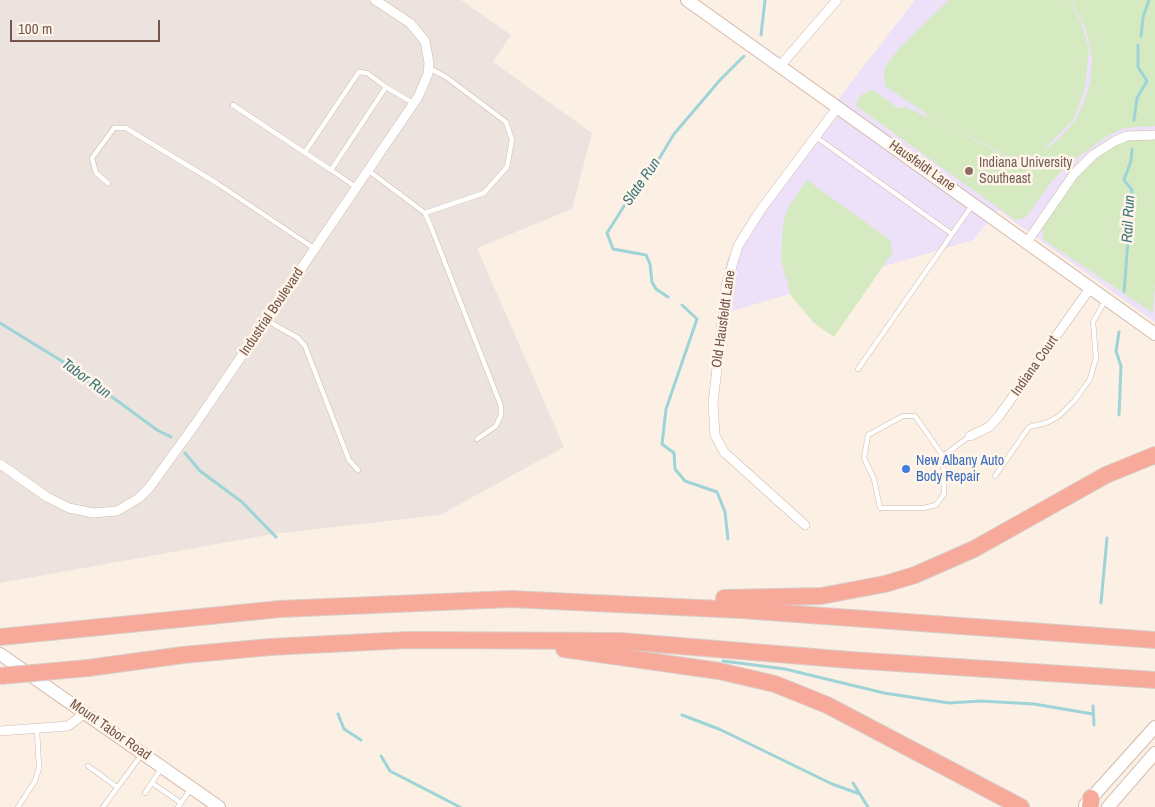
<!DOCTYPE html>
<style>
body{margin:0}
#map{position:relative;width:1155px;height:807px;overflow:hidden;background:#fcf0e4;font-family:"Archivo Narrow",sans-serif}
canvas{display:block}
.scale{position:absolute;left:10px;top:20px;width:150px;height:22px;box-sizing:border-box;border:2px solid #755549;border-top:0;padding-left:6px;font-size:15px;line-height:18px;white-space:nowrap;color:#755549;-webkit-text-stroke:4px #fff5ea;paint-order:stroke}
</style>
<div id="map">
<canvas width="1155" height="807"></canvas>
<div class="scale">100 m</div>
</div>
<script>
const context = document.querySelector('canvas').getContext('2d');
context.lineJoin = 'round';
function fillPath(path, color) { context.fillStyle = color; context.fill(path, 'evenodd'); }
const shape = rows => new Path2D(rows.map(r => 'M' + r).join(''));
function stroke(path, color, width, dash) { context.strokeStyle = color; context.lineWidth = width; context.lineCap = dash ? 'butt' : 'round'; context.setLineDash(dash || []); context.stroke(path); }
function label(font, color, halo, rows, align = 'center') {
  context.font = font + ' "Archivo Narrow",sans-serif'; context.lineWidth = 5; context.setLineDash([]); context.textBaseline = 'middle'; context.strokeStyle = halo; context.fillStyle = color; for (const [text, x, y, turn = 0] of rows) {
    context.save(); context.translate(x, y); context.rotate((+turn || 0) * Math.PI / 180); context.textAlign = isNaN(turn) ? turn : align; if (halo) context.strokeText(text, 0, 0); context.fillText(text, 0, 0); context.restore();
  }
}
const industrial = shape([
 [0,0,461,0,511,35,493,62,592,133,572,209,477,248,564,447,440,515,273,534,0,583]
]);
const education = shape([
 [915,0,1155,0,1155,322,998,210,973,240,732,311,719,304,726,263,740,232,822,120]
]);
const green = shape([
 [949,0,1070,0,1081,22,1089,50,1085,88,1074,119,1041,152,1058,140,1076,119,1084,102,1090,83,1092,61,1089,42,1084,24,1071,0,1155,0,1155,126,1124,128,1106,137,1071,162,1052,181,1025,218,1015,220,856,106,858,98,866,92,873,90,898,108,906,107,926,117,927,114,885,86,884,69,900,47],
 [928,115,1021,163,1021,164,1020,164],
 [1155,138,1155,284,1153,313,1044,240,1042,229,1048,216,1079,176,1103,153,1127,139],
 [807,180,890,240,893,252,834,337,814,323,791,296,781,260,783,222,789,206]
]);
const stream = shape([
 [761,35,765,0],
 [1141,36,1143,17,1149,0],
 [1134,120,1137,98,1147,81,1138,67,1138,45],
 [1124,292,1132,190,1124,180,1131,161,1132,149],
 [668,297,656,289,652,282,650,264,646,255,613,249,607,233,626,203,642,187,674,134,720,80,744,56],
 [682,305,697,319,666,409,662,444,674,453,675,469,685,481,717,492,725,512,728,539],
 [0,323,65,363,81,377,108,394,157,430,171,437],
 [1119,332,1116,351,1121,366,1119,415],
 [185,453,200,471,242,502,276,537],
 [1101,603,1107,538],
 [723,661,785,669,884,693,949,703,981,701,1034,704,1093,714],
 [1093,706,1094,725],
 [338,714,344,729,361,740],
 [682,715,719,729,832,784,860,794],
 [381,756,390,771,460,807],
 [853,783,868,807]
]);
const lane = shape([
 [233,105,331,170],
 [816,137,952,234],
 [305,152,359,72,367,73,386,87],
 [369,171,425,213,431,227,501,406,501,415,496,426,477,439],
 [108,183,96,173,92,158,114,128,126,128,218,184,315,249],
 [356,187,331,170,386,87,413,103],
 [425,213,484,193,507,167,512,140,506,122,446,77,429,68],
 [266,320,298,338,305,346,349,460,358,470],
 [858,369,973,204],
 [943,456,944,494,936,505,924,508,880,508,874,479,864,458,868,435,903,416,915,416,943,456,970,436],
 [995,476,1029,427,1046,423,1059,416,1075,400,1090,379,1096,358,1093,322,1106,299],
 [88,766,117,787],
 [152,783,181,803],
 [145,793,161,769],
 [18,807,35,781,39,768,37,729],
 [103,807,142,754],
 [178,807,190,790]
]);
const street = shape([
 [780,66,837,0],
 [1027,242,1074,174,1093,155,1115,141,1127,136,1155,135],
 [970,436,989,427,999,416,1091,287],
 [0,464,47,497,69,508,93,513,117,511,139,498,149,488,194,426,418,97,428,74,429,63,425,41,410,23,375,0],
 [805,525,724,452,715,435,713,404,726,286,738,246,760,211,837,108],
 [0,731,68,726,85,713]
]);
const secondary = shape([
 [687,0,1155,334],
 [0,654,219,807],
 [1085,805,1155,727],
 [1108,807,1155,753]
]);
const highway = shape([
 [724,598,821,596,885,584,915,575,974,549,1106,475,1155,455],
 [0,637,280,609,511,599,741,610,1155,640],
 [564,649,719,671,775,684,827,705,1021,807],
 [88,668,183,655,270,647,408,640,620,641,850,660,1155,680],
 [1090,807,1091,798]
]);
const highwayBridge = shape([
 [0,676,88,668]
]);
const markers = [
 [969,171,5,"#8d6e63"],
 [906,469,5,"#3f7fe0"]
];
const educationNames = [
 ["Indiana University",979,163],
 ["Southeast",979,179]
];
const streetNames = [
 ["Hausfeldt Lane",922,166,35],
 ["Industrial Boulevard",272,312,-56],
 ["Old Hausfeldt Lane",724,319,-82],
 ["Indiana Court",1035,366,-55],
 ["Mount Tabor Road",110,730,35]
];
const shopNames = [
 ["New Albany Auto",916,461],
 ["Body Repair",916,477]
];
const waterNames = [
 ["Slate Run",642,182,-55],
 ["Rail Run",1129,219,-87],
 ["Tabor Run",86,379,36]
];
fillPath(industrial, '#ece3de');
fillPath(education, '#ede0f9');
fillPath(green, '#d6eac2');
stroke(stream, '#9ed4d8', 3);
stroke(lane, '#d0b9ad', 5.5);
stroke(street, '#d0b9ad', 10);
stroke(secondary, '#d3b8aa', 14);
stroke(highway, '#d8cfcc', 18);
stroke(lane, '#fff', 4.5);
stroke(street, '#fff', 9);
stroke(secondary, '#fff', 12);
stroke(highway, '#f7aa9a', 16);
stroke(highwayBridge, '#d8cfcc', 18, []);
stroke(highwayBridge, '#f7aa9a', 16);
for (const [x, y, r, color] of markers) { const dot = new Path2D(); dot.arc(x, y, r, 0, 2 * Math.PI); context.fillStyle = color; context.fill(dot); stroke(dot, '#fff5ea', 2); }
label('14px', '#785e54', '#fff5ea', educationNames, 'left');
label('14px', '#755549', '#fff5ea', streetNames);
label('14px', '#366cbe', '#fff5ea', shopNames, 'left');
label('italic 15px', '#3d767a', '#fff5ea', waterNames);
</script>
